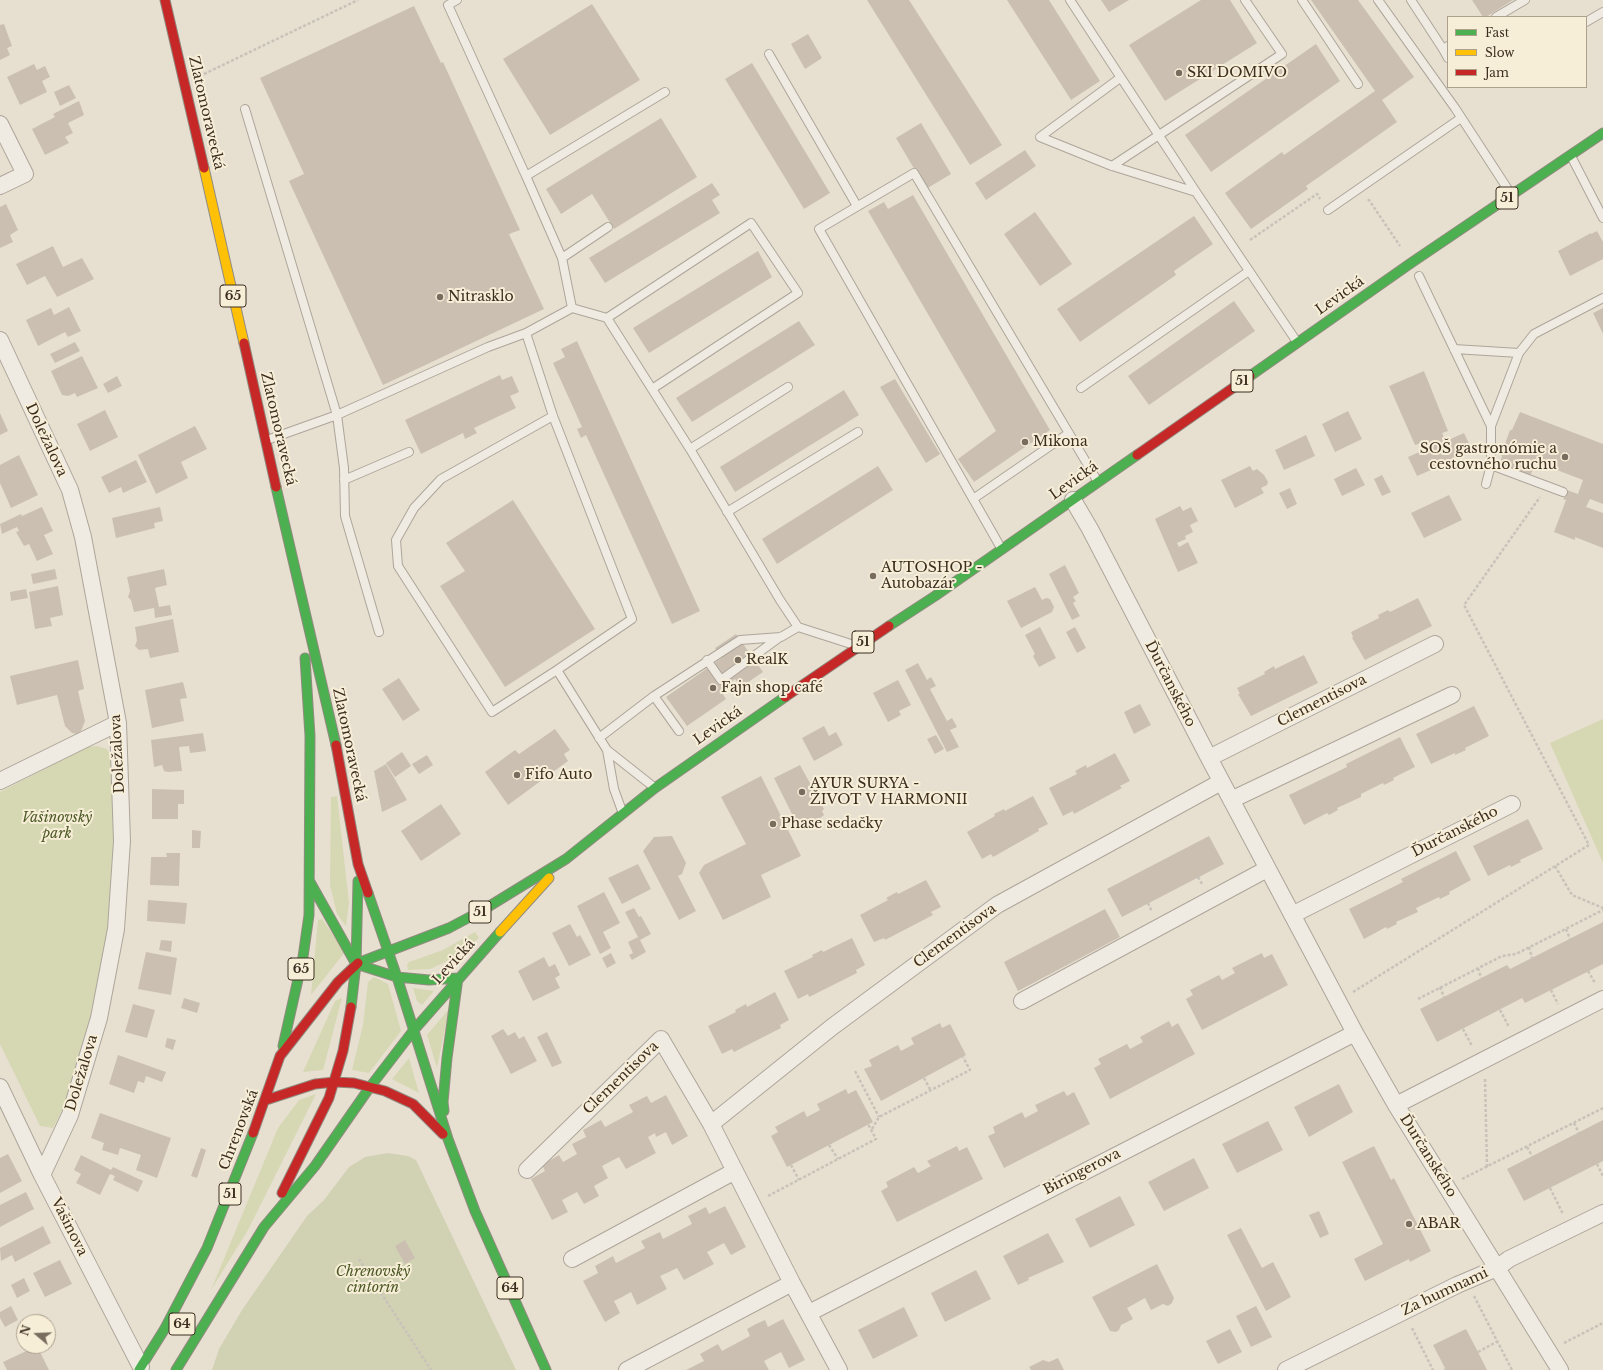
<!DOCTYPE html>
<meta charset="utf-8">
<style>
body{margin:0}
#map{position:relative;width:1603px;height:1370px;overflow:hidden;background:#e7e0d1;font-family:"Libre Baskerville",serif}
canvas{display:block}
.legend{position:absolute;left:1447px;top:16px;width:140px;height:72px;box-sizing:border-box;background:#f7eed8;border:1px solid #ada18e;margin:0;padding:5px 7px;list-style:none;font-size:12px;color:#3d2e20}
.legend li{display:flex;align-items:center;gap:8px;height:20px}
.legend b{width:20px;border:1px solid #ada18e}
.north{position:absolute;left:16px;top:1314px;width:40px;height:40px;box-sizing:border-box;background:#f7eed8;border:1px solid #ada18e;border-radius:50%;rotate:289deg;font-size:11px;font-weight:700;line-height:16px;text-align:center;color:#3d2e20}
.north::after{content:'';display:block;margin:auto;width:14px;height:18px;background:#786c5e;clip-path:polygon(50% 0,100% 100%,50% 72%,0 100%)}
</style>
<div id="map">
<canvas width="1603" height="1370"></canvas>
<ul class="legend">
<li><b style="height:5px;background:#4caf50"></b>Fast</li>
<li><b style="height:5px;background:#ffc107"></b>Slow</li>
<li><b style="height:5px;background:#c62828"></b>Jam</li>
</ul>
<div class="north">N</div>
</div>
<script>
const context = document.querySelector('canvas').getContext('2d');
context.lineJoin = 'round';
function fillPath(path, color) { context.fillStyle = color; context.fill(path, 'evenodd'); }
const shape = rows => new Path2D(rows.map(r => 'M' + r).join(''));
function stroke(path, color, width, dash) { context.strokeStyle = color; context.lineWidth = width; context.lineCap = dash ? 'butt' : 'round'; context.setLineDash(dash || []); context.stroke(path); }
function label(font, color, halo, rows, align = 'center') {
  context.font = font + ' "Libre Baskerville",serif'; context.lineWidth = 4; context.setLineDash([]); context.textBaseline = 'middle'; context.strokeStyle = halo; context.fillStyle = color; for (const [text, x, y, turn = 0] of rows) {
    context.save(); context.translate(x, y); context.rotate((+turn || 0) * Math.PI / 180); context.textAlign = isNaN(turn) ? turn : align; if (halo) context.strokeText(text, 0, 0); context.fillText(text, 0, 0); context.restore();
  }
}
const green = shape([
 [1603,719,1603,863,1550,743],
 [97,746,107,749,115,765,111,911,105,967,71,1093,53,1128,40,1126,0,1044,0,792,87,747],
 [337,796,349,903,346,926,337,914,330,885,331,797],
 [322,919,345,952,311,995,318,920],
 [475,932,479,938,458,956,430,969,408,970,407,965,409,962,443,950],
 [374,977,388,984,401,1031,369,1073,352,1070,363,1025,368,982],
 [413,988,434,991,422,1005,417,1001],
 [342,998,323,1070,303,1072,335,1001],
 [449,1009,437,1068,427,1035],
 [409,1058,419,1093,392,1079],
 [316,1094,248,1230,211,1290,278,1128,299,1100]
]);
const cemetery = shape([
 [388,1153,408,1156,416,1160,516,1370,212,1370,219,1349,242,1310,307,1216,324,1200,349,1167,365,1157]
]);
const building = shape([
 [867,0,909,0,1002,145,970,165],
 [1007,0,1049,0,1100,81,1071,100],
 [1101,0,1129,0,1109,12],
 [1201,0,1230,0,1257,43,1165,101,1129,45],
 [1311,0,1358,0,1414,77,1382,100,1397,122,1306,186,1308,189,1251,229,1225,193,1282,152,1284,155,1375,91],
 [1472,0,1513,0,1486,17,1483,17],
 [592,4,640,80,550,135,503,59],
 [414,6,441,63,443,62,520,230,509,234,544,309,383,385,289,181,304,174,260,78],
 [4,24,12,46,7,48,10,55,0,60,0,25],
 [808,34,822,58,805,69,791,44],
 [1316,44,1340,81,1211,172,1185,135],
 [752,63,830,193,804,209,725,79],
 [34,64,37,70,45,66,50,77,42,81,47,92,20,105,7,77],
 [69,85,76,98,60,106,54,92],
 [79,101,84,115,68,123,73,133,65,137,69,143,45,155,32,129,55,117,53,114],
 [661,118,697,177,614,229,592,194,561,214,546,189],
 [921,123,951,174,926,189,896,138],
 [1025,150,1036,166,986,200,975,183],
 [712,183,720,195,712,200,720,213,605,283,589,258],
 [913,195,1050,430,974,482,958,459,996,431,868,211,884,202,888,209],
 [6,204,18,230,10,235,13,242,0,248,0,207],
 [1035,212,1072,264,1040,286,1004,234],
 [1194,216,1213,244,1174,271,1176,275,1080,342,1057,309],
 [1597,231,1603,242,1603,259,1570,276,1558,251,1591,233,1591,234],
 [53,246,63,267,82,258,94,279,57,297,45,276,27,285,16,264],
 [758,251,772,277,649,353,633,328],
 [1234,301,1255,331,1149,405,1128,376],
 [69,307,81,331,68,337,65,332,38,346,26,320,51,308,54,315],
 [1603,308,1603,334,1593,313],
 [799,321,815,345,692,422,676,398],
 [577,341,700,611,672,624,586,435,581,438,577,429,582,427,553,363,565,357,561,349],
 [75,342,80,351,55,363,50,354],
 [82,356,98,388,77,397,75,393,68,396,62,395,51,371],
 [1424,371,1448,431,1442,433,1446,441,1464,433,1473,452,1417,476,1408,457,1424,450,1421,443,1415,445,1389,386],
 [500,375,502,380,512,376,519,392,510,396,516,408,474,428,477,433,465,439,463,433,421,454,405,420],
 [117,376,122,386,108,393,103,384],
 [895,379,940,454,926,463,880,387],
 [844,390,859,415,735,492,720,467],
 [105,410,118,437,90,451,77,424],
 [1348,411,1362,439,1335,452,1322,424],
 [1520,412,1603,444,1603,504,1590,499,1586,507,1603,513,1603,548,1575,537,1575,540,1554,532,1566,500,1563,499,1567,490,1578,494,1583,480,1536,462,1530,476,1500,465,1502,456,1501,455,1510,430,1512,430],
 [0,413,8,431,0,435],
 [195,426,207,449,181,462,188,478,156,494,138,455],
 [1306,435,1315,456,1284,470,1275,450],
 [19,455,38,495,11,508,0,483,0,465],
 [136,460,147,482,123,493,121,487,109,493,101,477],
 [878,466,893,490,777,564,762,539],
 [1250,466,1253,471,1257,469,1264,475,1268,482,1267,485,1261,488,1264,493,1235,508,1221,480],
 [1356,468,1365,485,1342,496,1334,479],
 [1382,475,1391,492,1382,496,1374,479],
 [1290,488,1297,504,1287,509,1279,493],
 [1449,495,1462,520,1424,538,1411,513],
 [513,500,595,629,505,687,440,586,465,571,446,543],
 [1180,506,1183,511,1191,507,1198,521,1190,525,1193,532,1185,536,1186,539,1177,543,1179,547,1188,542,1198,563,1178,572,1155,519],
 [42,507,53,531,44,535,53,554,37,561,29,544,24,546,16,532,19,531,17,527,2,534,0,524,21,514,22,516],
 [160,507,163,521,154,523,155,528,116,538,112,518],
 [1065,565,1079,593,1073,597,1076,601,1073,603,1080,616,1072,620,1049,574],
 [55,569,57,579,33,584,31,574],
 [164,569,167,585,155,588,159,607,170,605,172,615,155,618,154,608,134,612,131,600,128,597,130,591,127,577],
 [58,586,63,615,50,618,52,626,35,629,29,592],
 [1035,587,1042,600,1046,598,1050,599,1054,607,1052,612,1021,628,1007,601],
 [26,589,28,598,11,601,10,592],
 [1418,598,1432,626,1365,660,1352,638,1353,637,1351,632,1379,618,1378,615,1388,610,1390,612],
 [173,619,179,652,150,658,148,649,139,650,135,646,137,640,135,627],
 [1040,627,1056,658,1039,667,1033,656,1035,654,1025,635],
 [1075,627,1086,648,1077,653,1066,632],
 [736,634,763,672,741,687,735,679,720,690,726,699,687,726,666,697,722,658,715,648],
 [1304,655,1318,683,1251,716,1238,694,1240,694,1237,688,1265,674,1264,672,1274,666,1275,669],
 [78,660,84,689,78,691,85,721,81,731,77,734,72,733,65,726,57,695,17,705,10,676],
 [918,663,927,680,931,677,936,686,930,689,947,721,952,718,957,727,950,730,959,747,947,752,905,670],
 [399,678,420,710,403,721,382,689],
 [898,680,911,705,899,711,901,715,888,722,873,693],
 [183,682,187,698,180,699,184,721,152,728,145,690],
 [1140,704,1151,725,1134,734,1124,712],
 [1474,706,1489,736,1465,748,1466,750,1455,755,1455,753,1431,764,1416,734],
 [824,726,829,736,836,732,843,745,814,761,802,738],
 [555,729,570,750,564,754,568,761,508,805,485,772,515,750,519,754],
 [203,733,206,751,190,753,189,746,179,747,182,771,168,772,164,771,162,765,154,767,151,740],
 [936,735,944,749,935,754,927,739],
 [1400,737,1415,767,1393,778,1394,780,1384,785,1383,783,1361,794,1361,797,1337,808,1338,810,1329,815,1327,813,1304,825,1289,795,1347,767,1346,764],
 [402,752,411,766,395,777,386,763],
 [1115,753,1130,781,1120,786,1122,788,1074,814,1073,811,1063,816,1049,788,1077,774,1075,771,1086,765,1087,768],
 [427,755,433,765,419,774,412,764],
 [386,764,407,800,382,812,374,771],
 [800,765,824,809,822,811,824,815,818,820,812,823,810,820,798,826,774,778],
 [761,776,801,856,761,875,771,897,723,920,699,873,704,865,746,844,721,797],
 [152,789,184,790,184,804,178,804,178,819,152,819],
 [1033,796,1048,824,1038,829,1039,831,993,857,991,854,982,859,967,832,995,816,994,814,1004,809,1005,811],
 [441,804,461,834,421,861,401,831],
 [1528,819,1543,849,1520,860,1521,862,1511,867,1510,865,1488,876,1473,846],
 [192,830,201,831,200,848,192,848],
 [672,836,686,863,682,874,678,876,696,911,679,920,643,851,654,837],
 [1209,836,1224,864,1122,917,1107,889],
 [1456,851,1471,880,1449,892,1450,894,1440,899,1439,897,1416,908,1418,912,1396,922,1397,924,1387,929,1386,927,1364,939,1349,909,1403,882,1401,879],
 [166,853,180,853,179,886,150,885,151,857,167,857],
 [638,864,651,889,622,904,608,878],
 [926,880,941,907,931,912,933,915,885,940,884,938,874,942,860,915,888,900,886,898,897,892,898,894],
 [604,892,620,923,603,932,611,948,600,954,577,906],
 [148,900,187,903,185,924,147,921],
 [634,908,639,917,641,916,651,934,640,940,646,952,632,960,629,955,633,953,628,942,638,937,625,912],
 [1105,909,1120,937,1018,991,1004,962],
 [1603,922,1603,964,1525,1003,1522,998,1437,1042,1420,1009,1507,965,1510,969],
 [570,924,577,937,580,935,591,955,569,966,552,933],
 [852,938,865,965,856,970,857,973,809,997,808,994,798,999,784,971,813,957,812,955,822,950,823,952],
 [161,940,172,941,171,952,159,950],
 [146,952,177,958,171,995,138,989],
 [611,953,616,963,607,968,602,958],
 [1262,953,1264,958,1272,954,1288,985,1202,1030,1186,999,1193,995,1190,990,1219,975,1222,980,1235,973,1232,968],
 [544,957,549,967,555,964,560,975,555,978,560,988,533,1001,518,971],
 [775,992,789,1020,780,1025,781,1028,734,1052,732,1049,722,1054,708,1026,736,1012,735,1010,746,1004,747,1007],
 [184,998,200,1003,197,1013,181,1008],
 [133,1004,155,1010,147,1038,125,1032],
 [1169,1021,1172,1027,1178,1023,1195,1054,1110,1099,1094,1068,1101,1064,1098,1059,1127,1044,1130,1049,1143,1042,1140,1037],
 [940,1023,942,1028,950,1024,966,1055,881,1101,864,1069,872,1066,869,1060,898,1045,901,1051,914,1044,911,1038],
 [503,1029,508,1036,515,1032,519,1039,524,1036,537,1061,511,1074,491,1036],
 [547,1032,562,1063,552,1067,537,1037],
 [167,1038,176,1040,173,1050,165,1047],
 [118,1055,166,1072,162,1082,146,1076,144,1083,138,1081,134,1093,109,1084],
 [1339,1084,1353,1112,1309,1137,1294,1107],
 [846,1089,848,1094,856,1090,873,1122,787,1167,771,1136,778,1132,775,1127,804,1111,807,1117,820,1110,817,1104],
 [1064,1091,1067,1096,1074,1092,1090,1124,1004,1168,988,1136,995,1133,993,1127,1022,1112,1025,1118,1038,1111,1035,1105],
 [666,1095,688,1136,672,1145,666,1132,656,1137,655,1133,648,1137,656,1153,626,1169,619,1157,602,1166,608,1178,594,1186,599,1196,584,1204,577,1192,562,1200,568,1212,552,1220,531,1179,545,1171,542,1165,559,1155,563,1162,577,1154,572,1144,586,1137,583,1130,601,1120,605,1127,633,1112,629,1105,647,1096,651,1103],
 [100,1113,171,1138,157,1178,136,1170,141,1155,120,1148,118,1155,102,1150,104,1143,91,1138],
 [1603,1120,1603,1161,1524,1201,1507,1169],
 [1268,1121,1283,1150,1237,1173,1222,1144],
 [957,1146,959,1151,967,1147,983,1179,897,1222,881,1191,888,1187,886,1182,914,1167,918,1173,931,1166,927,1161],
 [1374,1146,1391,1180,1394,1178,1431,1251,1410,1262,1409,1259,1365,1281,1354,1259,1383,1244,1342,1162],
 [201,1148,206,1150,197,1178,191,1176],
 [8,1154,22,1181,0,1193,0,1158],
 [81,1155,111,1170,113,1167,143,1181,138,1192,113,1180,115,1176,110,1174,100,1195,76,1183,81,1174,74,1170],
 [1194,1158,1209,1188,1164,1211,1148,1182],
 [26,1192,34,1209,0,1227,0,1205],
 [1120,1196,1135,1225,1090,1248,1075,1219],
 [725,1206,746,1247,731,1255,724,1243,707,1252,714,1264,684,1280,677,1268,669,1272,660,1276,667,1289,637,1305,631,1292,622,1297,614,1301,620,1313,605,1322,583,1281,598,1273,595,1266,613,1256,616,1263,645,1248,641,1241,660,1232,663,1239,692,1224,688,1216,706,1207,709,1214],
 [1319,1211,1329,1234,1320,1238,1309,1215],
 [43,1226,51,1243,15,1262,12,1255,1,1261,0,1248],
 [1241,1228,1262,1268,1273,1262,1291,1297,1266,1311,1227,1235],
 [1048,1233,1064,1262,1028,1278,1029,1280,1018,1285,1003,1256],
 [405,1240,415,1258,405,1264,395,1246],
 [60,1260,72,1284,45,1297,33,1273],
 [1157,1264,1174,1298,1172,1303,1168,1306,1163,1304,1151,1310,1145,1298,1127,1308,1133,1319,1121,1325,1119,1330,1116,1332,1110,1331,1092,1297],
 [976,1270,991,1299,945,1322,931,1293],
 [24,1278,30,1291,17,1298,11,1285],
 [11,1306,18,1320,5,1327,0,1318,0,1312],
 [1256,1306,1272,1337,1251,1347,1236,1316],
 [904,1307,918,1336,873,1359,858,1330],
 [783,1319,805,1360,789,1368,781,1352,764,1361,769,1370,686,1370,704,1361,700,1354,718,1344,722,1351,750,1336,747,1329,756,1324,765,1320,768,1327],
 [1230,1329,1242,1352,1218,1364,1206,1341],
 [1466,1329,1478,1352,1487,1370,1446,1370,1433,1345],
 [37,1346,49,1370,7,1370,3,1362],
 [1058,1358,1064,1370,1031,1370,1029,1367,1043,1360,1049,1362]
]);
const path = shape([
 [204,74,358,0],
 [1368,201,1369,200,1400,246],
 [1250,240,1317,194,1320,199],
 [1555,866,1572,895,1603,908],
 [1198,877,1202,884],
 [1148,903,1152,912],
 [1566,929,1570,939],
 [1529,947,1532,958],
 [1478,968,1481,978],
 [1588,971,1595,983],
 [1440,987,1444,997],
 [1551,990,1558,1004],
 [1353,992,1589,845,1464,605,1540,497],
 [1418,999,1502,956,1516,954,1603,910],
 [1500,1010,1509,1027],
 [1463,1029,1472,1046],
 [855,1071,879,1117],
 [924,1078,931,1091],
 [1485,1079,1487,1167],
 [1574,1123,1579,1133],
 [872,1129,879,1117,970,1070,963,1057],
 [829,1145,838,1159],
 [1527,1147,1532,1156],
 [1597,1164,1603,1176],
 [791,1165,799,1180],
 [1462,1179,1603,1108],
 [1550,1188,1563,1214],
 [768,1196,876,1139,868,1124],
 [359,1259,431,1370],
 [1474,1296,1512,1370],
 [1412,1328,1433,1370],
 [1564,1343,1603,1323],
 [1478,1352,1498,1341],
 [1444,1370,1446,1369]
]);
const lane = shape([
 [457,0,448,5,526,176,665,92],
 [1070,0,1196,192,1297,342],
 [1302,0,1358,84],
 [1378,0,1455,108,1511,194],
 [1411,0,1443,49,1448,46],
 [1496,17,1525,0],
 [1586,22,1603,12],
 [1443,49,1448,58],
 [769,54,857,206],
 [1120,78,1040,137,1112,166,1196,192],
 [245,109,337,415,488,347,526,333],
 [1571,156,1603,218],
 [1112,166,1282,54,1245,0],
 [526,176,562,258],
 [1328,210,1461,118],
 [608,227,562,258,572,308,526,333,553,416,632,619,557,670,607,750,655,788],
 [1419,276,1491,426],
 [572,308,607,318,690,449,780,600,798,627],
 [607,318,751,223,798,293,652,389],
 [1454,349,1519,353],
 [1081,388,1249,271],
 [553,416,441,479,414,508,396,540,398,566,492,712,557,670],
 [267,440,337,415,344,468,345,516,379,632],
 [690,449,788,387],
 [1491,465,1563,492],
 [344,480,409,452],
 [1486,484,1491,465,1491,426,1519,353,1534,334,1603,298],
 [973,499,1069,433],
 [727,512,858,432],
 [1001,548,819,229,914,173,1098,482],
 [707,660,721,680,780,637],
 [654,696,679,731],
 [599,738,654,696,740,640,781,637,798,627,854,645],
 [607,750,614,789,622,811]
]);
const street = shape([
 [0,124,25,174,0,186],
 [0,340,70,490,83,537,118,723,122,841,116,929,99,1018,70,1115,42,1175],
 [1073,500,1090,529,1209,758,1355,1033,1396,1105,1560,1370],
 [1209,758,1435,644],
 [0,781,118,723],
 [1231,800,1452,695],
 [1292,915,1512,804],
 [1022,1001,1267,869],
 [0,1087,42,1175,141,1367],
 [1396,1105,1603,999],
 [527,1170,661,1039,711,1124],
 [572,1259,735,1171],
 [809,1313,1355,1033],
 [627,1370,792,1283],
 [839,1370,792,1283,711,1124,832,1027,997,905,1221,782],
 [1286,1370,1457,1285,1497,1268,1509,1259,1603,1213]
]);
const fast = shape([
 [1250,376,1411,263,1603,133],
 [276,487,336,745],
 [889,626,935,596,1137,455],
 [310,882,356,964,397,977,429,980,458,978],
 [368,893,397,977,448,1139,475,1211,546,1370],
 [358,963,449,928,483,910,566,859,655,788,785,697],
 [351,1007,356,964,358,881],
 [283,1046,303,957,309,915,310,736,305,658],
 [444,1111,443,1102,447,1058,458,978],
 [139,1370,164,1330,207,1248,253,1133],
 [176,1370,264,1227,315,1166,370,1087,413,1031,500,932]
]);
const slow = shape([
 [204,168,244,343],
 [500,932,549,878]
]);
const jam = shape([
 [165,0,204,168],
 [244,343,276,487],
 [1137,455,1250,376],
 [785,697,889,626],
 [336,745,358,864,368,893],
 [266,1100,315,1084,335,1082,354,1083,385,1091,413,1104,443,1134],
 [253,1133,280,1056,338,982,358,963],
 [282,1193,329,1098,343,1051,351,1007]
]);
const markers = [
 [1179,73,4,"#786c5e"],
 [440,297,4,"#786c5e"],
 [1025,442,4,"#786c5e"],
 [1565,457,4,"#786c5e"],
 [873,576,4,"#786c5e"],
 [738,660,4,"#786c5e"],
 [713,688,4,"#786c5e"],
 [517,775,4,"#786c5e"],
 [802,792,4,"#786c5e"],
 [773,824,4,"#786c5e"],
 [1409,1224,4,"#786c5e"]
];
const shields = [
 [1507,198,22],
 [233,296,26],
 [1242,381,22],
 [863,642,22],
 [480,912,22],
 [301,969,26],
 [230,1194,22],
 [510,1288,26],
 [182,1324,26]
];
const shieldNames = [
 ["51",1507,198],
 ["65",233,296],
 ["51",1242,381],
 ["51",863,642],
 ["51",480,912],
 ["65",301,969],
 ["51",230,1194],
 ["64",510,1288],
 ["64",182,1324]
];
const poiNames = [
 ["SKI DOMIVO",1187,73],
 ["Nitrasklo",448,297],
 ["Mikona",1033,442],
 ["SOŠ gastronómie a",1557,449,"right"],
 ["cestovného ruchu",1557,465,"right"],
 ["AUTOSHOP -",881,568],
 ["Autobazár",881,584],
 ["RealK",746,660],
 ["Fajn shop café",721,688],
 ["Fifo Auto",525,775],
 ["AYUR SURYA -",810,784],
 ["ŽIVOT V HARMONII",810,800],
 ["Phase sedačky",781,824],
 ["ABAR",1417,1224]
];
const streetNames = [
 ["Zlatomoravecká",206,113,77],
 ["Levická",1340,296,-35],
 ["Zlatomoravecká",278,429,77],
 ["Doležalova",46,440,65],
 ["Levická",1074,481,-35],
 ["Ďurčanského",1170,684,63],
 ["Clementisova",1322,701,-27],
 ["Levická",718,726,-35],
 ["Zlatomoravecká",349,745,78],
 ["Doležalova",118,754,-93],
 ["Ďurčanského",1455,832,-27],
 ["Clementisova",955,936,-36],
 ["Levická",454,962,-48],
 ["Doležalova",82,1073,-73],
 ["Clementisova",621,1078,-44],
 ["Chrenovská",239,1130,-69],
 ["Ďurčanského",1428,1156,58],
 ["Biringerova",1082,1172,-27],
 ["Vašinova",69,1227,63],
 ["Za humnami",1445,1292,-25]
];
const parkNames = [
 ["Vašinovský",57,818],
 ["park",57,834],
 ["Chrenovský",373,1272],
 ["cintorín",373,1288]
];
fillPath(green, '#d6d7b3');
fillPath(cemetery, '#d1d1b3');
fillPath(building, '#cbbfb2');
stroke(lane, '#ada599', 10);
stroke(street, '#ada599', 18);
stroke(fast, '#928b80', 11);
stroke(slow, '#928b80', 11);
stroke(jam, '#928b80', 11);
stroke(path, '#c8c2b9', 2.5, [3, 2]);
stroke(lane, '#efebe3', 8);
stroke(street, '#efebe3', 16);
stroke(fast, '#4caf50', 9);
stroke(slow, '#ffc107', 9);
stroke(jam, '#c62828', 9);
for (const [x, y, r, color] of markers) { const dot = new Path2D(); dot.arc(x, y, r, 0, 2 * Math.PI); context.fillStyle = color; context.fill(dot); stroke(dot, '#f7eed8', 1.5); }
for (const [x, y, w] of shields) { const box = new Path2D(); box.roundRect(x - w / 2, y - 11, w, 22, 3); context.fillStyle = '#f7eed8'; context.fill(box); stroke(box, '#3d2e20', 1); }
label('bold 13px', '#3d2e20', null, shieldNames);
label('14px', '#3d2e20', '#f7eed8', poiNames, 'left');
label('14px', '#3d2e20', '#f7eed8', streetNames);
label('italic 14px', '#4d5a26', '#f7eed8', parkNames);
</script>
